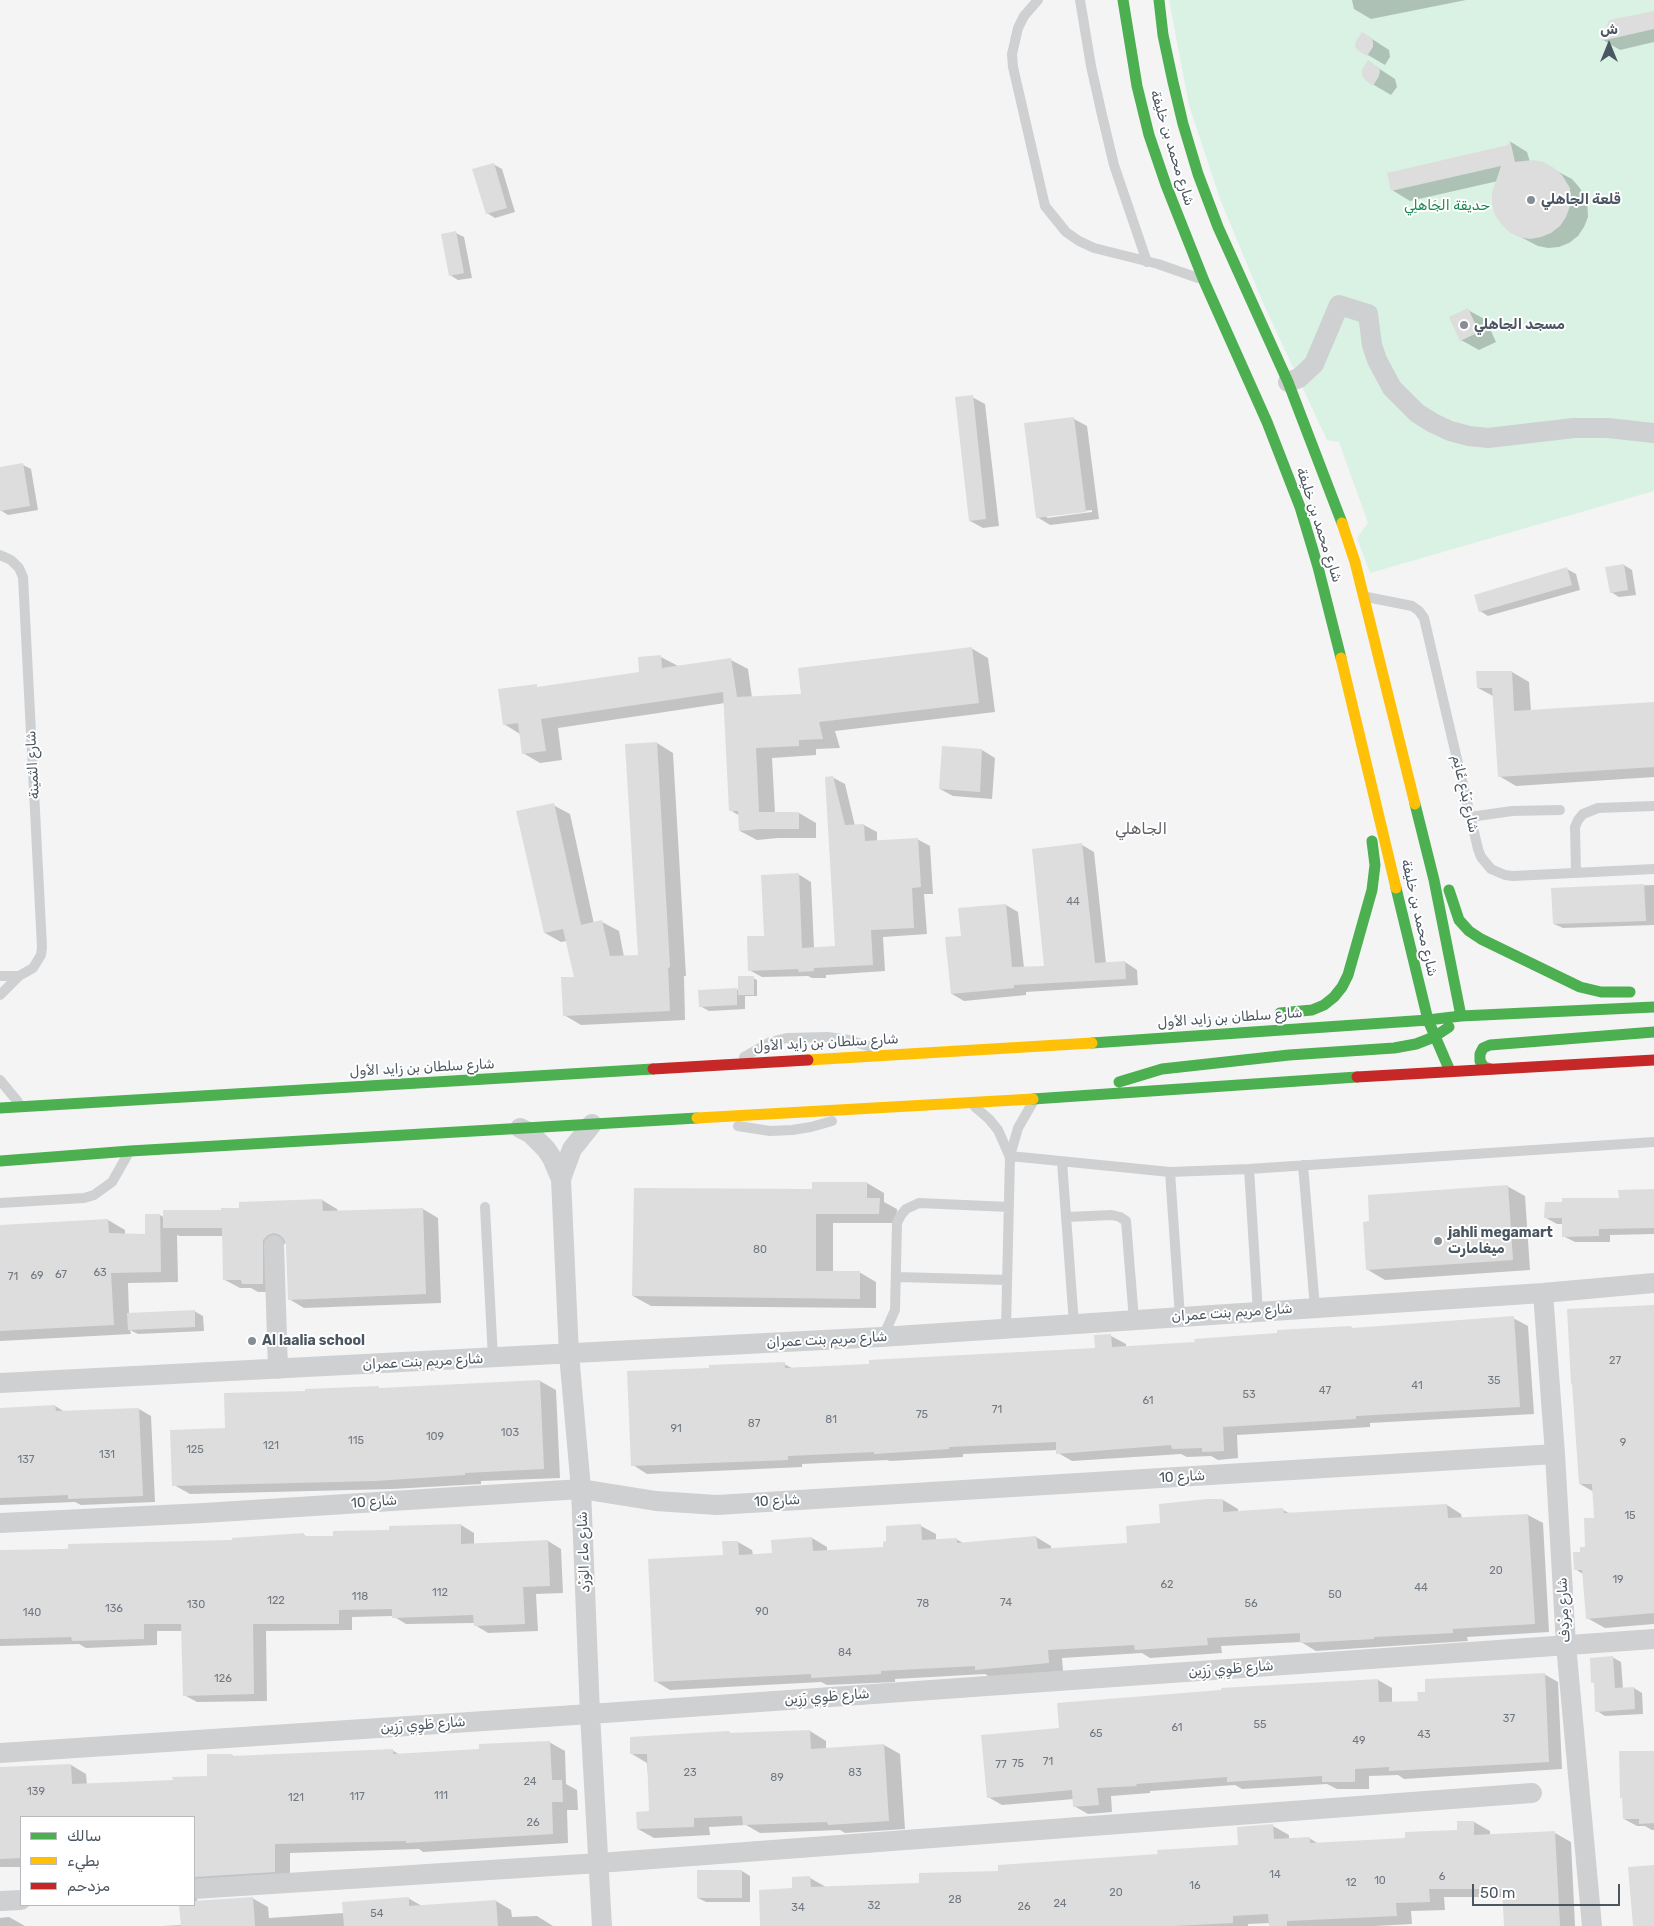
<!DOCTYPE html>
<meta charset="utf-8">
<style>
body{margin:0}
#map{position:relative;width:1654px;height:1926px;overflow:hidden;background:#f4f4f4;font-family:Rubik,Cairo,sans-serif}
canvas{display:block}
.legend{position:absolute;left:20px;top:1816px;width:175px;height:90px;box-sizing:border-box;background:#fff;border:1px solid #b7bbc0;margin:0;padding:6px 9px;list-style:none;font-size:15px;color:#4a5661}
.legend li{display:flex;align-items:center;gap:10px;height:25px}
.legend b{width:25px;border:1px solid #b7bbc0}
.north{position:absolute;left:1584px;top:20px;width:50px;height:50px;-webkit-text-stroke:4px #fff;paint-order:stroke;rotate:0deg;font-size:14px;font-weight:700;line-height:20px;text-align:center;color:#4a5661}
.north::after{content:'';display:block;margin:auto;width:18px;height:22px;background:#4a5661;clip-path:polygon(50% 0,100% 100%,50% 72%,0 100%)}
.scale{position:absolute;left:1472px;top:1884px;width:148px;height:22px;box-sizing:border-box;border:2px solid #4a5661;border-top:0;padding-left:6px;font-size:15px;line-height:18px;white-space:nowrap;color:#4a5661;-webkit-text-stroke:4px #fff;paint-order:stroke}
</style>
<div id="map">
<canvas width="1654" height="1926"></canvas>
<ul class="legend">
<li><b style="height:6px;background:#4caf50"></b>سالك</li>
<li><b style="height:6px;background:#ffc107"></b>بطيء</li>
<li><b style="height:6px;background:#c62828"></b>مزدحم</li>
</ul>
<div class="north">ش</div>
<div class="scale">50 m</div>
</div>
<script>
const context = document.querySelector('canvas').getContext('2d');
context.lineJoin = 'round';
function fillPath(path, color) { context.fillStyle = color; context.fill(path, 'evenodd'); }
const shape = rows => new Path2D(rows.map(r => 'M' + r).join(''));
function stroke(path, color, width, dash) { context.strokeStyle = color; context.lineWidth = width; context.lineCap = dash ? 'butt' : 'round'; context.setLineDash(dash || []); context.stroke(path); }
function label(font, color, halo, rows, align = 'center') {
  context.font = font + ' Rubik,Cairo,sans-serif'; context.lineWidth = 4; context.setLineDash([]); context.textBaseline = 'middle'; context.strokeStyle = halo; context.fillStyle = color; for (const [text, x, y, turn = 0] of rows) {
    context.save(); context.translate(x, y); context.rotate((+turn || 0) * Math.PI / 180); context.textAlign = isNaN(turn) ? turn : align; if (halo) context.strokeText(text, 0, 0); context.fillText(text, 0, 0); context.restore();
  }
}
const green = shape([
 [1169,0,1654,0,1654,491,1370,573,1357,538,1368,523,1339,442,1327,440,1264,305,1220,199,1189,105]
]);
const shadow = shape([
 [1352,0,1466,0,1371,19,1354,9],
 [1654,12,1654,42,1620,50,1603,40],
 [1363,33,1389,50,1390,57,1385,65,1368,55],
 [1369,62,1395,79,1397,87,1391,95,1374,85],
 [1511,142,1527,152,1530,162,1553,169,1572,179,1579,187,1587,199,1588,217,1584,227,1578,236,1569,243,1559,247,1548,248,1538,246,1509,231,1498,181,1410,201,1392,190,1509,146],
 [493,164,502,169,515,212,495,218,487,213],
 [456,233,464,237,472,278,458,280,450,275],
 [1468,310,1486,320,1496,342,1479,350,1461,340],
 [972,397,985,404,999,526,983,528,970,521],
 [1074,419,1087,426,1099,519,1050,525,1037,517],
 [1092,510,1092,512,1047,518,1047,515],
 [23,465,31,469,38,510,8,515,0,510,0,468],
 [1624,565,1632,570,1636,595,1619,597,1611,592],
 [1567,569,1576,574,1580,590,1488,616,1480,611],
 [971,648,988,658,995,712,835,731,840,748,816,749,816,755,772,758,775,813,799,813,816,823,816,838,778,838,757,840,740,831,740,816,730,810,725,703,558,728,562,760,540,763,523,753,520,734,504,724,536,686,539,688,640,673,661,657,678,666,731,660,748,669,752,698,802,695],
 [1512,672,1529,682,1531,711,1654,703,1654,777,1516,786,1499,776,1493,696,1478,688],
 [657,743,673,753,686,976,684,976,685,1020,581,1025,564,1015,575,978,567,941,561,942,545,933,553,805,570,814,594,924,602,922,619,931,624,957,639,956],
 [982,750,995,758,992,799,953,796,940,789],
 [832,777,845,784,855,826,864,825,877,832,877,842,917,839,930,846,933,894,924,894,927,934,883,937,885,971,826,975,826,978,812,978,808,976,762,977,749,970,798,874,811,882,814,948,837,948],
 [1082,845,1094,852,1106,963,1125,962,1137,970,1138,985,1026,992,1026,995,964,1001,952,994,962,937,1006,905,1018,912,1024,968,1046,967],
 [1654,885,1654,925,1563,928,1554,924,1552,889],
 [753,978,757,980,757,996,745,996,745,1009,709,1011,700,1006,736,989,740,991],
 [867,1183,884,1193,884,1202,897,1209,896,1223,833,1223,833,1272,859,1272,876,1282,876,1308,651,1306,633,1296,813,1190],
 [1507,1186,1525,1196,1530,1270,1385,1280,1368,1270],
 [1654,1190,1654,1234,1610,1235,1610,1242,1575,1242,1563,1236,1563,1224,1557,1224,1546,1218],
 [322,1200,337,1209,338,1212,423,1209,438,1218,441,1303,304,1308,289,1299,287,1242,278,1249,278,1292,258,1292,251,1288,240,1288,225,1280,223,1236,180,1236,177,1235,178,1282,128,1283,129,1314,194,1311,203,1316,204,1331,138,1334,130,1330,131,1334,0,1341,0,1226,108,1220,125,1230,125,1235,147,1235,160,1215,165,1218],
 [1654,1306,1654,1624,1605,1628,1587,1618,1583,1574,1575,1569,1581,1553,1587,1548,1596,1519,1594,1492,1580,1484],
 [1513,1318,1528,1326,1534,1414,1370,1423,1370,1427,1237,1435,1238,1458,1218,1460,1211,1456,1187,1457,1181,1454,1072,1461,1058,1453,1058,1450,963,1454,963,1457,890,1461,887,1460,802,1464,802,1467,647,1474,633,1465,710,1369,784,1364,792,1368,870,1365,1096,1349,1095,1337,1111,1336,1126,1344,1126,1347,1196,1343,1351,1327,1354,1329],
 [540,1381,556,1390,560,1478,481,1481,481,1484,392,1489,190,1494,174,1485,226,1429,378,1388,381,1389],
 [55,1406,65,1412,139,1409,151,1416,155,1502,81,1505,75,1502,0,1505,0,1409],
 [1207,1500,1223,1500,1238,1509,1238,1512,1283,1510,1291,1514,1447,1505,1461,1514,1462,1519,1528,1515,1543,1523,1549,1632,1467,1637,1468,1641,1316,1651,1301,1642,1221,1646,1222,1653,1150,1658,1142,1653,1062,1658,1063,1671,991,1678,985,1674,895,1679,895,1682,827,1685,821,1682,670,1690,655,1681,725,1557,738,1542,752,1550,753,1555,773,1554,772,1541,812,1538,827,1547,827,1552,884,1548,921,1526,936,1534,936,1540,956,1539,965,1544,1036,1537,1051,1546,1051,1549,1128,1544],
 [461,1525,474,1533,474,1544,548,1541,561,1549,563,1593,536,1594,538,1631,488,1633,475,1625,475,1623,406,1624,393,1616,352,1617,352,1630,266,1631,267,1701,197,1702,184,1695,182,1631,157,1631,157,1645,86,1648,79,1644,0,1646,0,1552,233,1541,304,1535,309,1538,335,1538],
 [1612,1657,1621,1662,1623,1689,1634,1688,1642,1693,1643,1714,1605,1716,1597,1711,1595,1683,1592,1682],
 [1544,1674,1558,1682,1562,1769,1404,1779,1398,1775,1369,1776,1369,1789,1337,1789,1327,1784,1242,1789,1235,1785,1150,1791,1150,1793,1111,1796,1112,1812,1088,1814,1074,1806,1074,1799,1002,1805,988,1797,1060,1730,1378,1680,1392,1688,1392,1703,1419,1702],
 [810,1731,826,1741,826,1749,884,1745,900,1754,905,1829,845,1833,840,1830,760,1833,746,1825,709,1827,710,1835,654,1838,638,1829,651,1813,647,1763,632,1754,631,1738,729,1732,733,1734],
 [549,1742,565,1751,566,1784,577,1790,578,1810,567,1810,568,1843,423,1852,419,1849,290,1853,290,1880,199,1892,197,1900,198,1902,252,1898,268,1907,269,1918,344,1913,408,1898,422,1906,496,1901,511,1910,512,1917,537,1916,553,1926,162,1926,182,1925,180,1905,194,1905,194,1817,21,1817,21,1867,0,1867,0,1768,71,1765,86,1774,87,1785,174,1781,208,1777,232,1755,235,1757,392,1750,400,1755,480,1751],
 [1654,1753,1654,1830,1652,1830,1645,1826,1637,1826,1624,1819],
 [1474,1822,1490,1831,1490,1836,1555,1833,1571,1842,1575,1926,1505,1926,1504,1897,1444,1897,1445,1910,1411,1911,1412,1924,1375,1926,1270,1926,1270,1923,1248,1924,1248,1926,761,1926,793,1889,810,1878,826,1887,920,1884,999,1872,1239,1846,1273,1826,1289,1835,1289,1839,1309,1838,1319,1844,1406,1839,1458,1831],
 [742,1871,750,1876,750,1902,706,1902,698,1898],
 [9,1917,25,1926,0,1926,0,1918]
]);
const building = shape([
 [1654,11,1654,29,1601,41,1609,20],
 [1362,32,1372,38,1373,42,1373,47,1367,56,1357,50,1355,46,1356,41],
 [1368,60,1378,67,1380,71,1379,76,1373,86,1364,79,1362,75,1362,70],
 [1510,140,1515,162,1533,160,1544,162,1554,168,1562,175,1570,188,1570,206,1566,217,1560,226,1551,233,1541,237,1530,239,1519,237,1509,232,1501,224,1495,215,1492,204,1492,193,1501,166,1391,191,1387,173,1508,145],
 [494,163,507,208,486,214,472,169],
 [456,231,464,273,449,276,441,234],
 [1468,308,1479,332,1460,341,1449,317],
 [973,395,986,519,969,521,955,397],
 [1074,417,1086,512,1036,518,1024,423],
 [23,463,30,506,0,511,0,467],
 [1624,564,1628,590,1610,593,1605,567],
 [1567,567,1572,585,1479,612,1474,595],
 [972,647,979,703,819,722,823,739,799,740,799,746,756,748,759,812,799,812,799,829,760,829,739,831,738,811,729,811,723,692,541,719,546,751,522,754,518,723,503,725,498,689,537,684,537,687,639,672,638,657,661,655,662,668,731,658,737,697,801,694,798,668],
 [1476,671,1512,671,1514,711,1654,702,1654,767,1498,777,1492,688,1477,688],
 [657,742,670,967,668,968,670,1011,563,1016,561,977,574,977,563,929,544,933,516,811,554,803,581,925,602,920,610,956,638,955,625,744],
 [942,746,982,749,980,792,939,789],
 [833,776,845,825,864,824,865,841,918,838,921,887,912,888,914,928,871,930,873,965,814,968,814,971,799,972,798,969,748,971,747,936,764,936,761,875,799,873,802,948,835,946,825,777],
 [1082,843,1095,963,1125,961,1126,979,1014,985,1014,988,951,994,945,937,961,936,958,908,1006,904,1012,967,1044,966,1032,849],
 [1644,884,1646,921,1553,924,1551,888],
 [738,976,754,976,754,995,738,995],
 [737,988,737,1005,699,1007,698,990],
 [812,1182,867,1182,867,1198,880,1198,879,1214,816,1214,816,1271,860,1271,860,1299,632,1296,634,1188,812,1189],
 [1508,1185,1513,1260,1366,1270,1363,1222,1369,1221,1368,1195],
 [1654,1189,1654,1228,1599,1229,1599,1236,1562,1237,1562,1218,1544,1218,1545,1202,1562,1202,1562,1198,1619,1198,1618,1190],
 [322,1199,323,1211,423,1208,426,1294,288,1300,286,1245,284,1239,280,1235,274,1233,268,1235,263,1240,263,1284,242,1284,241,1280,223,1280,222,1228,163,1228,163,1210,221,1210,221,1208,239,1208,239,1202],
 [145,1214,160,1214,161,1272,111,1273,114,1325,0,1331,0,1225,108,1219,109,1233,145,1234],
 [1654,1305,1654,1613,1586,1619,1582,1570,1574,1570,1573,1552,1580,1552,1580,1547,1585,1547,1584,1518,1594,1518,1592,1484,1579,1484,1572,1384,1571,1384,1567,1309],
 [195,1310,195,1327,128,1330,127,1313],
 [1514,1316,1520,1407,1356,1416,1356,1419,1223,1427,1224,1451,1202,1452,1202,1448,1172,1449,1171,1445,1056,1454,1056,1442,949,1447,949,1449,874,1454,874,1452,788,1456,788,1460,631,1466,627,1371,709,1368,709,1365,785,1362,785,1368,869,1364,869,1360,1095,1348,1094,1335,1111,1334,1112,1347,1195,1342,1194,1339,1277,1333,1277,1330,1351,1326,1352,1328],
 [540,1380,544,1469,465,1473,465,1475,375,1481,172,1486,170,1430,225,1428,224,1393,305,1391,305,1389,379,1386,379,1388],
 [55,1405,56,1411,139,1408,143,1496,68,1499,68,1495,0,1498,0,1408],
 [1207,1499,1223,1499,1223,1512,1283,1508,1284,1513,1447,1504,1448,1518,1528,1514,1535,1624,1453,1629,1453,1633,1374,1637,1374,1639,1300,1643,1300,1633,1207,1638,1208,1645,1135,1650,1134,1645,1048,1650,1049,1663,975,1670,975,1666,881,1671,881,1674,811,1678,811,1674,654,1682,648,1559,723,1555,722,1541,738,1541,739,1555,772,1553,771,1540,812,1537,813,1551,883,1547,883,1542,886,1541,886,1526,921,1524,922,1540,957,1538,957,1543,1036,1536,1038,1549,1127,1543,1126,1526,1160,1523,1159,1504],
 [461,1524,461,1544,548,1540,550,1586,523,1587,525,1624,474,1626,473,1615,392,1618,392,1609,339,1610,339,1624,253,1624,254,1694,183,1696,181,1624,144,1624,144,1639,72,1641,71,1637,0,1639,0,1550,68,1549,68,1544,232,1540,232,1538,304,1533,304,1536,333,1536,333,1531,389,1530,389,1526],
 [1613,1656,1615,1688,1634,1687,1635,1709,1595,1712,1594,1682,1591,1683,1590,1658],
 [1545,1673,1549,1762,1389,1771,1389,1767,1355,1769,1355,1782,1322,1782,1322,1776,1227,1782,1227,1777,1136,1784,1137,1786,1097,1788,1099,1805,1073,1807,1072,1790,987,1798,981,1735,1059,1728,1057,1703,1221,1690,1221,1688,1378,1679,1379,1702,1418,1701,1417,1692,1425,1692,1425,1679],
 [810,1730,811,1749,884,1744,889,1821,828,1825,827,1822,743,1825,742,1816,694,1818,694,1827,637,1829,636,1812,649,1811,647,1754,630,1754,630,1737,729,1731,729,1733],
 [550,1741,552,1780,562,1780,563,1802,552,1802,553,1834,406,1843,406,1841,275,1844,275,1872,194,1877,194,1817,21,1817,21,1858,0,1859,0,1767,71,1764,72,1784,173,1780,172,1777,207,1776,207,1754,232,1754,232,1756,393,1749,393,1754,479,1749,479,1744],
 [1619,1751,1654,1751,1654,1823,1639,1824,1639,1819,1623,1819,1622,1798,1620,1798],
 [1457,1821,1474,1821,1474,1835,1555,1831,1560,1926,1504,1926,1502,1889,1429,1889,1430,1902,1396,1903,1397,1916,1287,1921,1287,1926,1269,1926,1268,1914,1233,1916,1233,1923,1173,1926,760,1926,759,1890,792,1888,792,1877,810,1876,811,1887,919,1883,919,1873,998,1871,998,1865,1158,1854,1157,1850,1238,1845,1237,1827,1273,1824,1274,1839,1310,1837,1310,1843,1405,1838,1405,1832,1457,1830],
 [1654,1865,1654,1926,1633,1926,1628,1867],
 [697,1870,742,1870,742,1898,697,1898],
 [253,1897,255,1926,181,1926,179,1905,194,1905,194,1901],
 [409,1897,409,1906,496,1900,498,1926,344,1926,342,1902]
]);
const lane = shape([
 [1038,0,1024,16,1018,28,1012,54,1013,67,1045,206,1066,232,1079,241,1094,248,1158,264,1198,278],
 [1080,0,1091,66,1102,115,1114,165,1147,262],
 [0,555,11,560,19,568,23,577,42,947,41,955,33,968,19,976,0,976],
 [1367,597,1412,606,1419,611,1424,618,1478,849,1481,857,1491,869,1505,875,1513,876,1654,869],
 [1470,817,1512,811,1560,810],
 [1576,873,1575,827,1578,820,1583,814,1598,808,1654,806],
 [0,995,19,976],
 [744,1057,770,1042,787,1038,828,1037,849,1040,874,1048],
 [0,1080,18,1102],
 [975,1107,989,1119,998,1130,1009,1155],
 [738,1126,770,1131,792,1130,811,1127,832,1121],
 [1010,1156,1170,1172,1249,1169,1654,1142],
 [1062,1162,1074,1324],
 [1303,1165,1315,1308],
 [1249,1169,1258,1312],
 [1170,1172,1180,1317],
 [0,1203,84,1198,94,1195,112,1182,128,1154],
 [485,1207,493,1358],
 [1066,1217,1112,1215,1120,1217,1126,1221,1134,1320],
 [896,1277,1007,1280],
 [1006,1328,1010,1156,1018,1128,1033,1102],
 [881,1337,887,1328,895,1310,897,1223,901,1215,906,1209,919,1203,1009,1207]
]);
const street = shape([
 [1288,382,1299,378,1314,364,1339,305,1368,314,1372,345,1377,360,1392,388,1417,413,1433,423,1450,431,1469,436,1488,438,1574,428,1608,428,1654,433],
 [592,1124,572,1149,561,1179,569,1354,581,1489,590,1714,602,1926],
 [520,1128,530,1133,546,1149,552,1158,561,1179],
 [274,1245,278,1369],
 [1543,1293,1555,1454,1566,1645,1592,1926],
 [0,1383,881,1337,1543,1293,1654,1283],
 [0,1523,204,1513,581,1489,656,1501,717,1505,1555,1454],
 [0,1753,590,1714,1654,1639],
 [194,1889,599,1863,1532,1793],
 [0,1901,21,1900]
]);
const fast = shape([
 [1123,0,1137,86,1149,135,1166,185,1204,281,1267,422,1300,507,1318,567,1341,658],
 [1159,0,1163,35,1173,82,1183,124,1198,174,1218,227,1288,382,1342,523],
 [1415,804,1434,880,1461,1016],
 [1396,888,1428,1020,1450,1071],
 [1449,890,1459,920,1469,931,1481,939,1580,987,1601,992,1630,992],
 [1280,1013,1312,1010,1324,1005,1334,997,1342,987,1348,975,1372,890,1375,865,1372,841],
 [1092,1043,1428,1020,1461,1016,1654,1007],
 [1491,1069,1484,1067,1480,1061,1480,1054,1483,1048,1490,1045,1654,1032],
 [1119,1082,1162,1069,1289,1055,1394,1048,1416,1044,1434,1037,1449,1027],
 [1033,1099,1357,1077],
 [0,1108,653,1069],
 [0,1161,130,1151,697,1118]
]);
const slow = shape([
 [1342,523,1355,562,1415,804],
 [1341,658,1396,888],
 [808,1060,1092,1043],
 [697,1118,1033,1099]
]);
const jam = shape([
 [653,1069,808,1060],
 [1357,1077,1654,1060]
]);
const markers = [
 [1531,200,5,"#868d94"],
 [1464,325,5,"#868d94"],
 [1438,1241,5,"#868d94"],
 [252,1341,5,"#868d94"]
];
const numberNames = [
 ["44",1073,902],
 ["80",760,1250],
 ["63",100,1273],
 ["67",61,1275],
 ["69",37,1276],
 ["71",13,1277],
 ["27",1615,1361],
 ["35",1494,1381],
 ["41",1417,1386],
 ["47",1325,1391],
 ["53",1249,1395],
 ["61",1148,1401],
 ["71",997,1410],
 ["75",922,1415],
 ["81",831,1420],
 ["87",754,1424],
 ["91",676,1429],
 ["103",510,1433],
 ["109",435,1437],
 ["115",356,1441],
 ["9",1623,1443],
 ["121",271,1446],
 ["125",195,1450],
 ["131",107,1455],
 ["137",26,1460],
 ["15",1630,1516],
 ["20",1496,1571],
 ["19",1618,1580],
 ["62",1167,1585],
 ["44",1421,1588],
 ["112",440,1593],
 ["50",1335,1595],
 ["118",360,1597],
 ["122",276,1601],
 ["74",1006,1603],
 ["78",923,1604],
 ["56",1251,1604],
 ["130",196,1605],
 ["136",114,1609],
 ["90",762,1612],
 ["140",32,1613],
 ["84",845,1653],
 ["126",223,1679],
 ["37",1509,1719],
 ["55",1260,1725],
 ["61",1177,1728],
 ["65",1096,1734],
 ["43",1424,1735],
 ["49",1359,1741],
 ["71",1048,1762],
 ["75",1018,1764],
 ["77",1001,1765],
 ["23",690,1773],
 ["83",855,1773],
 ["89",777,1778],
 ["24",530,1782],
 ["139",36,1792],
 ["111",441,1796],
 ["117",357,1797],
 ["121",296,1798],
 ["26",533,1823],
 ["14",1275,1875],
 ["6",1442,1877],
 ["10",1380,1881],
 ["12",1351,1883],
 ["16",1195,1886],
 ["20",1116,1893],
 ["28",955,1900],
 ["24",1060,1904],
 ["32",874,1906],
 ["26",1024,1907],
 ["34",798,1908],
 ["54",377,1914]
];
const streetNames = [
 ["شارع محمد بن خليفة",1172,148,73],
 ["شارع محمد بن خليفة",1319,525,72],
 ["شارع الثمينة",33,765,-93],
 ["شارع بَدْع غَانِم",1465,794,77],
 ["شارع محمد بن خليفة",1419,918,77],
 ["شارع سلطان بن زايد الأول",1230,1018,-4],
 ["شارع سلطان بن زايد الأول",826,1043,-3],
 ["شارع سلطان بن زايد الأول",422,1068,-3],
 ["شارع مريم بنت عمران",1232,1313,-4],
 ["شارع مريم بنت عمران",827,1340,-3],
 ["شارع مريم بنت عمران",423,1362,-3],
 ["شارع 10",1182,1477,-3],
 ["شارع 10",777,1501,-3],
 ["شارع 10",374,1502,-4],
 ["شارع ماء الوَرْد",584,1552,-92],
 ["شارع مِرْدِف",1564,1610,-93],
 ["شارع طَوِي رَزِين",1231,1669,-4],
 ["شارع طَوِي رَزِين",827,1697,-4],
 ["شارع طَوِي رَزِين",423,1725,-4]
];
const poiNames = [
 ["قلعة الجاهلي",1541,200],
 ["مسجد الجاهلي",1474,325],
 ["jahli megamart",1448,1233],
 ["ميغامارت",1448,1249],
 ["Al laalia school",262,1341]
];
const parkNames = [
 ["حديقة الجَاهلِي",1447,206]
];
const quarterNames = [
 ["الجاهلي",1141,829]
];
fillPath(green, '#d9f2e3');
fillPath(shadow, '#0003');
fillPath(building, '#ddddde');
stroke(lane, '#ced0d2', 10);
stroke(street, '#ced0d2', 20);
stroke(fast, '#4caf50', 11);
stroke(slow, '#ffc107', 11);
stroke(jam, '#c62828', 11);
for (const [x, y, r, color] of markers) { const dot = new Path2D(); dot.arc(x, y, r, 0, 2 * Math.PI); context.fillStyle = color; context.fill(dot); stroke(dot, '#fff', 2); }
label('11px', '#707881', null, numberNames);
label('14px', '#4a5661', '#fff', streetNames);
label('bold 14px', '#4a5661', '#fff', poiNames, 'left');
label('14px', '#17864f', '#fff', parkNames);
label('16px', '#5f6368', '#fff', quarterNames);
</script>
